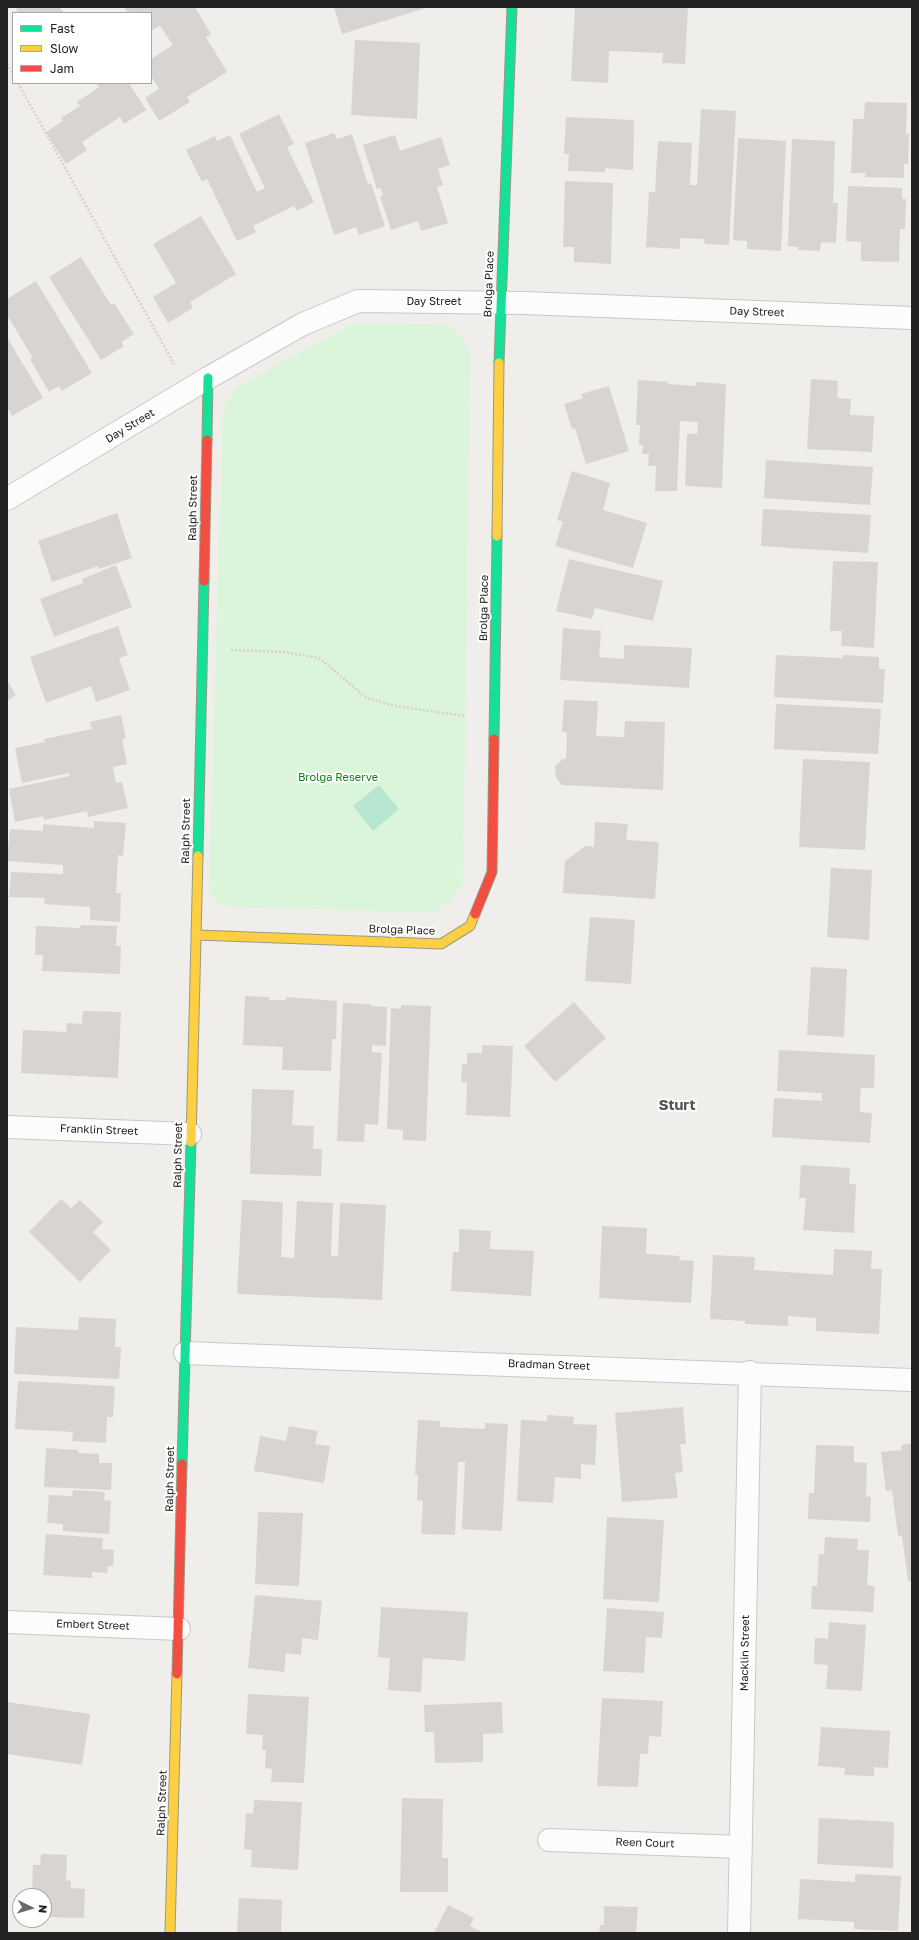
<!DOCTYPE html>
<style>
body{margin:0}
#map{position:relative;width:919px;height:1940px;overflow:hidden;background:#f0eeeb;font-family:"Golos Text",sans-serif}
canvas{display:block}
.frame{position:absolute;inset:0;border:8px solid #222;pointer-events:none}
.legend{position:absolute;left:12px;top:12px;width:140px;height:72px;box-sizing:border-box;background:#fff;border:1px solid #a7a7a7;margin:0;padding:5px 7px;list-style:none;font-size:12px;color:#222}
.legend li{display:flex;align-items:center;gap:8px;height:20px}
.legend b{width:20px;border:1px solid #a7a7a7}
.north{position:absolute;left:12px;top:1888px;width:40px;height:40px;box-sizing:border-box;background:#fff;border:1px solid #a7a7a7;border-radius:50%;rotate:95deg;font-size:11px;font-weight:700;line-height:16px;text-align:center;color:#222}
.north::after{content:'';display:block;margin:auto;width:14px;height:18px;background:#6a6968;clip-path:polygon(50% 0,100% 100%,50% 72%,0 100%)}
</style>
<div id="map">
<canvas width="919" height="1940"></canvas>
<div class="frame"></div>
<ul class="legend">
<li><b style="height:5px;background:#16e098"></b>Fast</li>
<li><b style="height:5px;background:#ffcf43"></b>Slow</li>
<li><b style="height:5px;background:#f24e42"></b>Jam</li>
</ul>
<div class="north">N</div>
</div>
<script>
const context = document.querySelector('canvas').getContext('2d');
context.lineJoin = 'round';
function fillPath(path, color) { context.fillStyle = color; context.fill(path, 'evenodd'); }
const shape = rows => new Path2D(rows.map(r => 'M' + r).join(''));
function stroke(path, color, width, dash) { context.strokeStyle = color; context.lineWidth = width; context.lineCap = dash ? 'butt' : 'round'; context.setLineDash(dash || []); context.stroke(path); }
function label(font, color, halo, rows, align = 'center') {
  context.font = font + ' "Golos Text",sans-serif'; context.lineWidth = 4; context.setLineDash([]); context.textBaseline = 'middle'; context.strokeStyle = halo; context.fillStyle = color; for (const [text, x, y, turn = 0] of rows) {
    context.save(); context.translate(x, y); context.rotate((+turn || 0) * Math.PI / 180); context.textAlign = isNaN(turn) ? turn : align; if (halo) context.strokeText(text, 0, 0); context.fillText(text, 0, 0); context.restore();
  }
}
const park = shape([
 [354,323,446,325,457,332,470,351,463,884,450,901,434,912,233,907,217,903,209,890,223,415,226,402,237,387]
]);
const pitch = shape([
 [379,785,399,809,373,831,353,806]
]);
const building = shape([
 [19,7,60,7,64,13,18,13,16,9],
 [124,7,195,7,211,34,206,37,227,72,187,97,190,102,159,121,145,98,159,89,151,76,151,59,173,45,160,26,151,31,151,13,128,13],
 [334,7,429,7,342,34],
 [575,7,688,7,685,64,662,63,663,53,609,51,608,83,571,81],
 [355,40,420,43,417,119,351,115],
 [96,83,129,83,146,110,124,124,120,117,82,142,87,150,66,164,46,132,63,121,61,118,80,106,77,102,99,87],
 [865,102,907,103,906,134,909,134,908,164,904,164,904,178,865,177,866,173,851,173,853,119,864,119],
 [701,109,736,111,729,245,704,244,705,239,680,238,680,249,646,247,649,192,655,192,658,141,692,143,690,185,697,185],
 [279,114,294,144,287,147,314,202,297,211,294,206,253,226,256,232,237,241,207,179,202,182,186,150,215,136,217,141,230,135,257,192,265,188,239,134],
 [566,117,634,120,633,170,605,168,605,172,568,171,569,154,564,154],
 [334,133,337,139,352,134,368,184,371,183,385,226,359,235,356,227,334,235,305,143],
 [395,135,400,151,441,137,450,165,438,169,443,185,437,187,448,223,421,231,418,221,391,230,380,196,383,195,381,188,377,189,363,145],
 [738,138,786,141,781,251,747,249,747,241,733,240],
 [792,139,835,141,833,203,838,203,836,243,821,242,820,251,798,250,798,247,788,246],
 [565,181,613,183,611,264,574,262,574,247,563,247],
 [848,186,902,188,902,199,906,199,905,229,900,229,899,262,861,261,861,242,846,241],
 [201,216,236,274,190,302,193,308,168,323,153,297,176,283,153,244],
 [81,257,111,305,114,303,134,334,121,342,124,346,101,360,49,277],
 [36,281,92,373,62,391,59,386,49,392,30,359,33,358,7,315,7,299],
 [7,337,43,398,12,416,7,407],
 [811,379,838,381,837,398,851,399,850,415,874,416,872,452,807,449],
 [638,380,668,382,667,384,696,386,696,382,726,384,722,488,685,486,687,434,697,434,698,422,680,421,677,491,655,491,656,466,648,466,649,454,642,454,643,445,639,445,640,425,636,425],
 [609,386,629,451,586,464,575,428,572,429,564,404,583,398,581,394],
 [766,460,873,467,870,505,764,498],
 [572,471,610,483,603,510,647,523,633,568,555,546,563,522,557,520],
 [763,509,871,515,868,553,761,546],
 [117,513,132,558,99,569,98,566,52,582,38,541],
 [569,559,663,581,653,621,595,608,592,619,556,611],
 [833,561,878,562,874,648,841,646,842,631,830,631],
 [116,565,132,607,54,637,40,599,83,583,82,579],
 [118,626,128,655,119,658,130,690,96,702,91,686,46,703,30,657],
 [563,628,601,631,599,657,624,659,624,645,692,648,689,688,560,680],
 [776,655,843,658,843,655,879,657,879,669,885,669,883,703,774,697],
 [7,680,16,695,7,701],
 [564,700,598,701,596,736,624,737,625,721,665,722,663,790,562,785,556,778,555,766,563,759,566,759,567,732,562,732],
 [776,704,881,709,878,754,774,749],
 [121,715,126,738,122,739,127,764,113,767,116,783,122,782,128,808,88,817,87,811,44,820,43,816,15,822,9,789,70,776,69,773,22,783,15,748,45,742,44,739,92,729,90,722],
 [803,759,870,762,865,850,799,847],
 [94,821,126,823,123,856,118,855,116,893,121,893,120,922,90,920,90,907,44,904,45,898,9,897,11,872,63,874,63,865,7,861,10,829,43,831,43,824,94,828],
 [595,822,628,824,626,840,659,842,655,899,563,893,565,861,585,846,594,847],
 [831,868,872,870,869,940,827,937],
 [590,917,635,920,631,984,585,981],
 [81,925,117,926,116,946,121,946,120,974,42,971,43,955,35,955,36,926,80,928],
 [811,967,847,969,844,1037,807,1035],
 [245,996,269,997,269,1000,286,1000,286,997,337,1001,336,1039,332,1039,331,1071,282,1070,283,1047,243,1045],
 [574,1002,606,1038,555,1082,524,1046],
 [343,1003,370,1004,371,1006,387,1007,386,1046,372,1045,372,1052,382,1053,378,1125,365,1124,364,1142,337,1141],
 [401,1005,431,1006,426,1141,403,1140,403,1130,387,1129,391,1008,401,1009],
 [83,1011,121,1012,118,1078,21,1073,23,1030,66,1032,67,1023,82,1024],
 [482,1045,513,1046,510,1117,466,1115,467,1082,461,1082,462,1064,467,1064,467,1053,482,1053],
 [779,1050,875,1055,874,1088,861,1088,860,1099,860,1112,872,1113,870,1143,772,1137,774,1098,822,1101,822,1093,777,1091],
 [252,1089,294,1090,292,1125,314,1126,313,1149,322,1149,321,1176,250,1174],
 [801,1165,850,1168,849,1184,856,1184,854,1233,803,1230,806,1198,799,1198],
 [61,1199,71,1208,80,1200,103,1222,93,1232,111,1250,80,1282,29,1232],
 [242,1200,283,1202,281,1257,294,1258,297,1201,333,1203,331,1256,338,1256,340,1203,386,1205,382,1300,237,1294],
 [602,1226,647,1228,646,1254,680,1256,679,1260,694,1261,691,1303,599,1298],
 [459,1229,491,1231,490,1249,534,1251,531,1296,451,1291,453,1252,459,1252],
 [834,1249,872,1251,871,1269,882,1269,879,1334,816,1331,816,1318,788,1316,788,1326,745,1324,745,1321,710,1319,713,1255,755,1257,754,1270,833,1275],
 [79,1317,116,1319,115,1347,121,1347,119,1379,14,1374,16,1327,78,1330],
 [18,1381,115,1386,113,1417,107,1417,106,1443,72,1441,73,1432,15,1429],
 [683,1407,686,1444,680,1444,683,1472,675,1473,678,1498,622,1502,615,1413],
 [547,1415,574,1417,573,1424,597,1425,595,1465,581,1464,581,1479,555,1477,553,1503,517,1501,521,1420,547,1421],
 [418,1420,440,1421,440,1427,464,1428,485,1429,485,1423,508,1424,502,1531,462,1529,465,1462,458,1462,455,1535,421,1534,423,1501,417,1500,418,1475,415,1475],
 [289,1426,318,1431,315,1444,330,1446,324,1483,254,1471,260,1436,286,1441],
 [912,1443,912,1581,908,1581,902,1536,898,1536,892,1490,886,1491,881,1452,901,1450,901,1445],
 [816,1445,854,1446,854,1462,867,1463,866,1496,871,1497,870,1522,808,1519,809,1493,814,1493],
 [46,1448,78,1450,78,1453,99,1454,99,1463,112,1463,111,1490,44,1487],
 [73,1490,105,1492,104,1500,111,1501,109,1534,63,1531,63,1524,47,1523,49,1495,72,1496],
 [258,1512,303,1513,299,1586,255,1584],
 [607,1517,664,1520,659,1602,603,1599],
 [46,1534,103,1538,102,1549,114,1550,113,1566,108,1566,107,1573,92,1572,92,1578,43,1575],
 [825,1537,858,1539,857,1550,869,1550,867,1585,875,1586,873,1612,811,1609,812,1586,817,1586,819,1554,824,1554],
 [255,1595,322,1601,318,1640,302,1638,301,1655,286,1653,284,1672,248,1668],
 [381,1607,468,1612,465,1661,423,1658,421,1692,388,1690,390,1658,378,1657],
 [607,1608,664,1612,662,1638,646,1637,644,1673,603,1671],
 [829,1622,866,1625,862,1691,826,1689,828,1665,814,1664,815,1638,828,1639],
 [248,1694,309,1697,304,1783,271,1782,272,1769,265,1768,266,1750,262,1750,263,1735,246,1734],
 [602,1698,663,1701,661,1737,649,1736,648,1754,640,1754,638,1787,597,1786],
 [7,1702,90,1714,82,1765,7,1754],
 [502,1702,503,1733,483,1734,483,1762,435,1763,434,1732,425,1732,424,1705],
 [821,1727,890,1731,888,1768,874,1767,874,1776,844,1775,845,1768,818,1766],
 [402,1798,443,1799,442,1858,448,1858,448,1892,400,1892],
 [254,1800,302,1802,298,1870,251,1867,252,1850,244,1849,246,1813,253,1814],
 [819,1818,894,1822,893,1868,817,1864],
 [41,1854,67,1855,66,1880,71,1881,71,1888,85,1889,84,1918,44,1917,44,1896,32,1896,33,1865,40,1865],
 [855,1874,901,1876,898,1931,854,1929,854,1922,798,1919,800,1879,855,1882],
 [239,1898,282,1900,281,1933,237,1933],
 [448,1905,474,1918,470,1926,484,1933,434,1933],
 [604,1906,638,1907,636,1933,599,1933,600,1925,604,1925]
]);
const path = shape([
 [7,64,13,74],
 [18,83,174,364],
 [231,650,283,652,319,658,367,698,395,706,465,716]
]);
const street = shape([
 [7,499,208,378,303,324,358,301,524,303,912,318],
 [7,1127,190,1134],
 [185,1353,912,1380],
 [7,1622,179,1629],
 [549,1840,741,1847],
 [739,1933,750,1372]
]);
const fast = shape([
 [499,363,512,7],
 [207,440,208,378],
 [494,739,497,536],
 [198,856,204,581],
 [182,1464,191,1142]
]);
const slow = shape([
 [497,536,499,363],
 [196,935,441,944,470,926,475,914],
 [191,1142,198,856],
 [170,1933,177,1674]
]);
const jam = shape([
 [204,581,207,440],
 [475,914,492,872,494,739],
 [177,1674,182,1464]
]);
const streetNames = [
 ["Brolga Place",489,284,-88],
 ["Day Street",434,302],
 ["Day Street",757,312,2],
 ["Day Street",130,426,-31],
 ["Ralph Street",193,508,-89],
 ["Brolga Place",484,608,-89],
 ["Ralph Street",186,831,-89],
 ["Brolga Place",402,930,2],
 ["Franklin Street",99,1130,2],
 ["Ralph Street",178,1155,-89],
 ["Bradman Street",549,1365,2],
 ["Ralph Street",170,1479,-89],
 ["Embert Street",93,1625,2],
 ["Macklin Street",745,1653,-89],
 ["Ralph Street",162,1803,-88],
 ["Reen Court",645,1843,2]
];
const parkNames = [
 ["Brolga Reserve",338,778]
];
const districtNames = [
 ["Sturt",677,1105]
];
fillPath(park, '#daf5da');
fillPath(pitch, '#b7e6d2');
fillPath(building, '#d7d4d2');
stroke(street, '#c9c8c7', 24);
stroke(fast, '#999a82', 11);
stroke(slow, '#999a82', 11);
stroke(jam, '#999a82', 11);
stroke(path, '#dccecd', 2.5, [2, 2]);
stroke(street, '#fdfcfc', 22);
stroke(fast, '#16e098', 9);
stroke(slow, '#ffcf43', 9);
stroke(jam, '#f24e42', 9);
label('11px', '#222', '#fff', streetNames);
label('11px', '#0c8416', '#fff', parkNames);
label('bold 15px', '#555', '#fff', districtNames);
</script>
